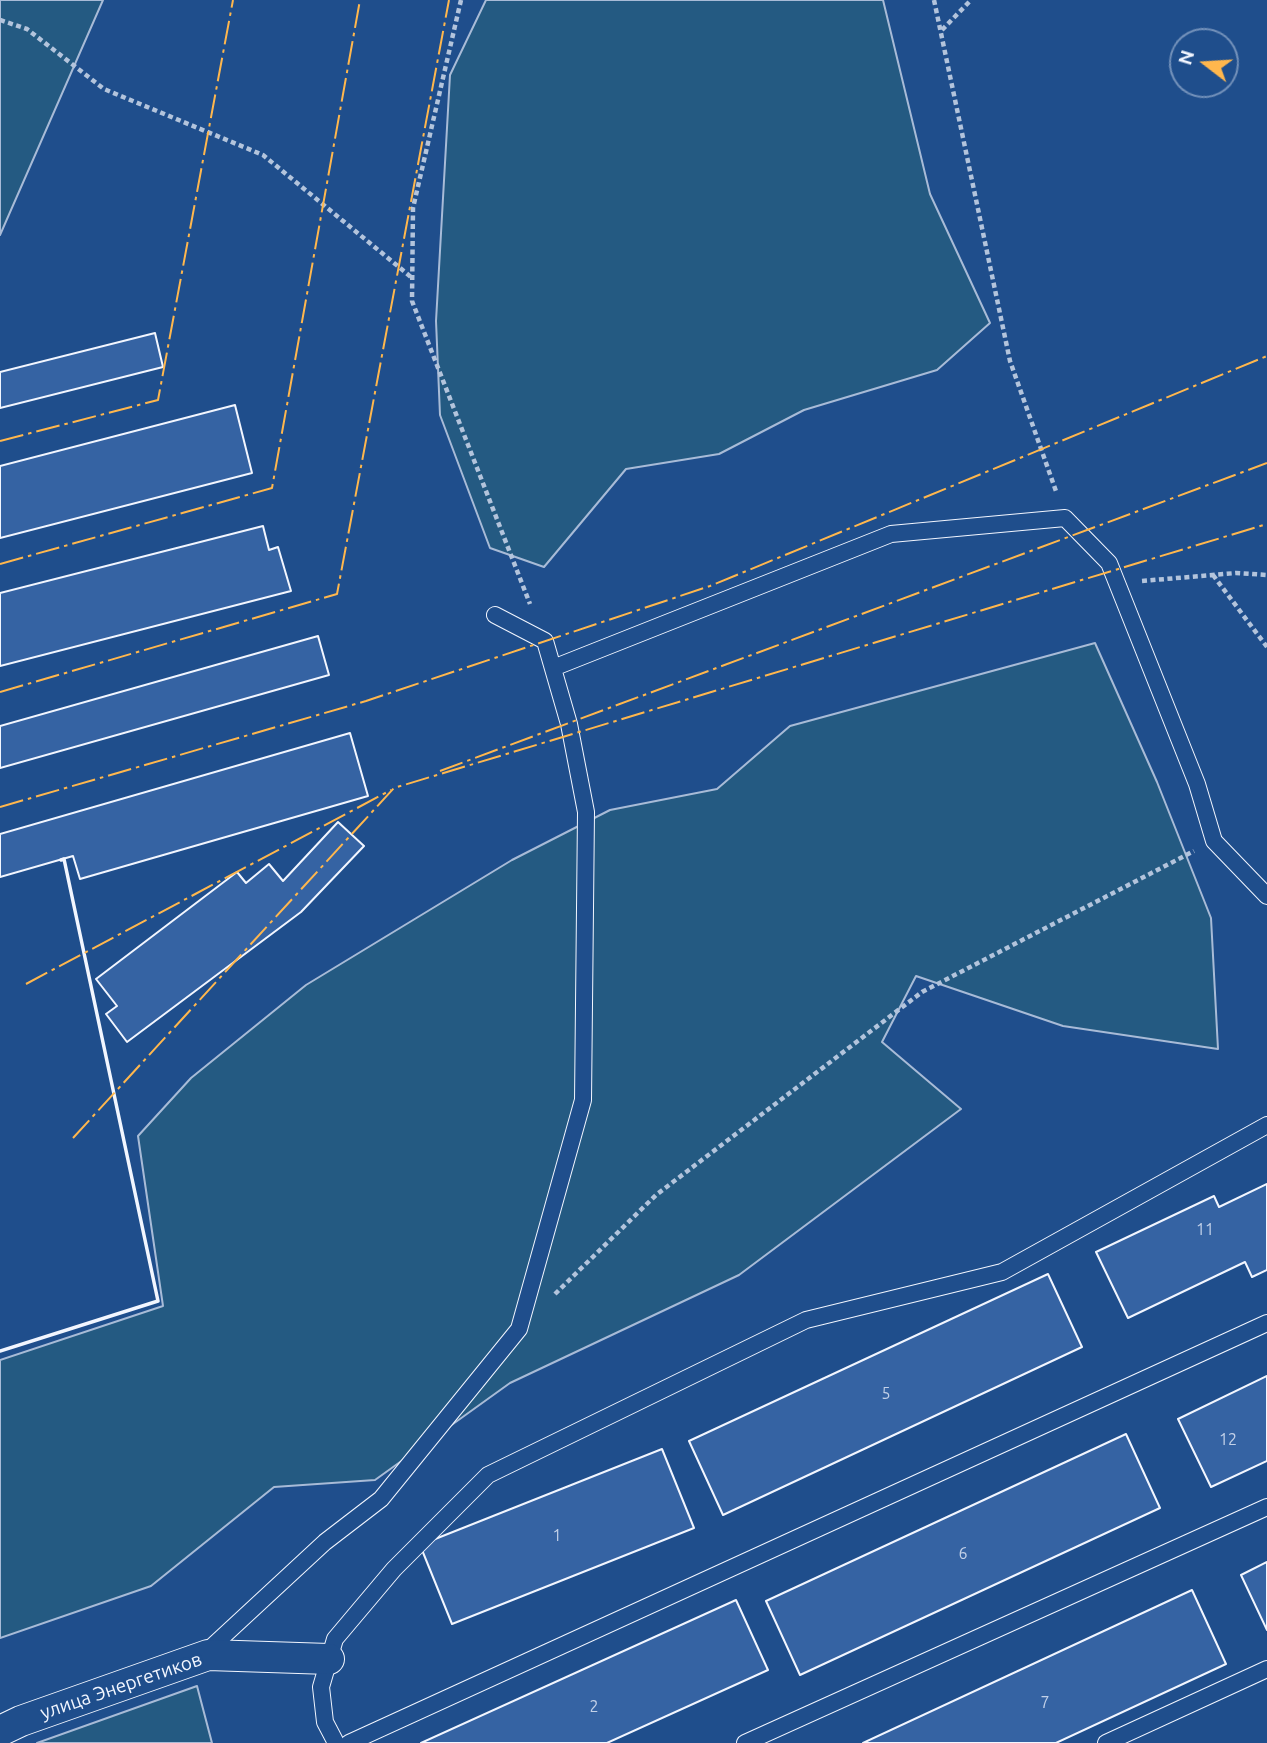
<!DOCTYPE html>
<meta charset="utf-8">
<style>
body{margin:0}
#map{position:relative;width:1267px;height:1743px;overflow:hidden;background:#1f4e8c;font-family:Ubuntu,sans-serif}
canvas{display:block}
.north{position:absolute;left:1169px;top:28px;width:70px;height:70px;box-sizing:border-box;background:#1f4e8c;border:2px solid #7391ba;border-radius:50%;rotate:287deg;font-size:19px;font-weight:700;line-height:28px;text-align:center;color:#f2f6ff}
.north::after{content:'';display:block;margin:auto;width:24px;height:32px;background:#ffb74d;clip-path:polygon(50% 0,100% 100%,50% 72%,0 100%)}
</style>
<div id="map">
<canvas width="1267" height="1743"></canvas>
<div class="north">N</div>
</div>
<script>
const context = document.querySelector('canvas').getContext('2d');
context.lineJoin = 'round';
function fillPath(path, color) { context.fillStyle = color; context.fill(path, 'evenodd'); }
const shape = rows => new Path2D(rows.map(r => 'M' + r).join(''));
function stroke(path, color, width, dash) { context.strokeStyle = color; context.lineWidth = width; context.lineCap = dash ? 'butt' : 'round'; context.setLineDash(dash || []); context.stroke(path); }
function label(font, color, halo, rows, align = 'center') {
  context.font = font + ' Ubuntu,sans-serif'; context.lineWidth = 5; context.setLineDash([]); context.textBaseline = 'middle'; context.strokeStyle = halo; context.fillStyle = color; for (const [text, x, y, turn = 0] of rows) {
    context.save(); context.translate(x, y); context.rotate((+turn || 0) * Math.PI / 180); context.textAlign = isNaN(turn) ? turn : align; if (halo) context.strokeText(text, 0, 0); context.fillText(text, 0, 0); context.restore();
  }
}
const green = shape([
 [0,0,103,0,0,235,0,0],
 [486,0,883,0,930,194,990,323,937,370,804,410,719,454,626,469,544,567,490,548,440,415,436,321,450,75,486,0],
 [1095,643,1157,782,1211,918,1218,1049,1063,1026,916,976,882,1042,961,1109,739,1275,510,1383,375,1480,274,1487,151,1586,0,1638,0,1360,163,1306,138,1136,191,1078,306,985,512,860,610,810,717,789,790,726,1095,643],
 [197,1686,212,1743,37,1743,197,1686]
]);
const building = shape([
 [155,333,163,367,0,408,0,372,155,333],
 [235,405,252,473,0,538,0,466,235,405],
 [263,526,269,550,278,547,291,591,0,666,0,593,263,526],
 [318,636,329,675,0,768,0,726,318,636],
 [350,733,368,796,80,879,73,856,0,877,0,834,350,733],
 [338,822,364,846,301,912,127,1042,106,1014,117,1006,96,979,237,872,246,883,269,864,283,881,338,822],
 [1267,1184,1267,1270,1252,1277,1245,1262,1128,1318,1096,1252,1214,1196,1219,1207,1267,1184],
 [1048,1274,1082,1347,723,1515,689,1441,1048,1274],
 [1267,1376,1267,1461,1211,1487,1178,1419,1267,1376],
 [1126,1434,1160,1508,800,1675,766,1601,1126,1434],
 [662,1449,694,1528,452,1624,420,1545,662,1449],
 [1267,1562,1267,1630,1241,1575,1267,1562],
 [1192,1590,1226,1664,1056,1743,863,1743,1192,1590],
 [736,1600,768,1670,607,1743,421,1743,736,1600]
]);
const path = shape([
 [461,0,413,208,412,301,530,604],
 [934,0,1010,361,1057,494],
 [0,20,27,29,104,89,263,155,411,277],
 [942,30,971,0],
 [1213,575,1267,647],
 [1142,581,1236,573,1267,575],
 [555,1294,656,1195,922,992,1194,851]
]);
const lane = shape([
 [553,668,891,534,1065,518,1109,563,1197,784,1214,841,1267,896],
 [204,1654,325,1542,381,1499,519,1329,583,1100,586,812,569,724,545,641,495,615],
 [336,1743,325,1722,321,1687,335,1639,394,1569,488,1475,806,1320,1002,1272,1267,1125],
 [349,1743,1267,1323],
 [745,1743,1267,1507],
 [1106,1743,1267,1669]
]);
const street = shape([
 [0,1731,21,1721,208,1655,329,1659]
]);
const wall = shape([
 [0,1351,158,1301,64,859,61,860]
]);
const power = shape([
 [0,441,158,400,233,0],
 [0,564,272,488,360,0],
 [0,692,337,594,449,0],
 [440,771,1267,463],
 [0,807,366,701,710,586,1267,356],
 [26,984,391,790],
 [73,1138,394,788,1267,524]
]);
const numberNames = [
 ["11",1205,1230],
 ["5",886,1394],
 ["12",1228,1440],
 ["1",557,1536],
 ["6",963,1554],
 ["7",1045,1703],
 ["2",594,1707]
];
const streetNames = [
 ["улица Энергетиков",121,1686,-19]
];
fillPath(green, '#245a82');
stroke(green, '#a8bbd7', 2);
fillPath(building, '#3563a3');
stroke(building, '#f2f6ff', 2);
stroke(lane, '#f2f6ff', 18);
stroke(street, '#f2f6ff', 32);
stroke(path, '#b3c4dc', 4.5, [5, 3.5]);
stroke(lane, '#1f4e8c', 16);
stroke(street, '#1f4e8c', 30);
stroke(wall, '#f2f6ff', 3.5);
stroke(power, '#ffb74d', 2, [24, 5, 3.5, 5]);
label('16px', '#c3d1e8', null, numberNames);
label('19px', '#f2f6ff', '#1f4e8c', streetNames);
</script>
